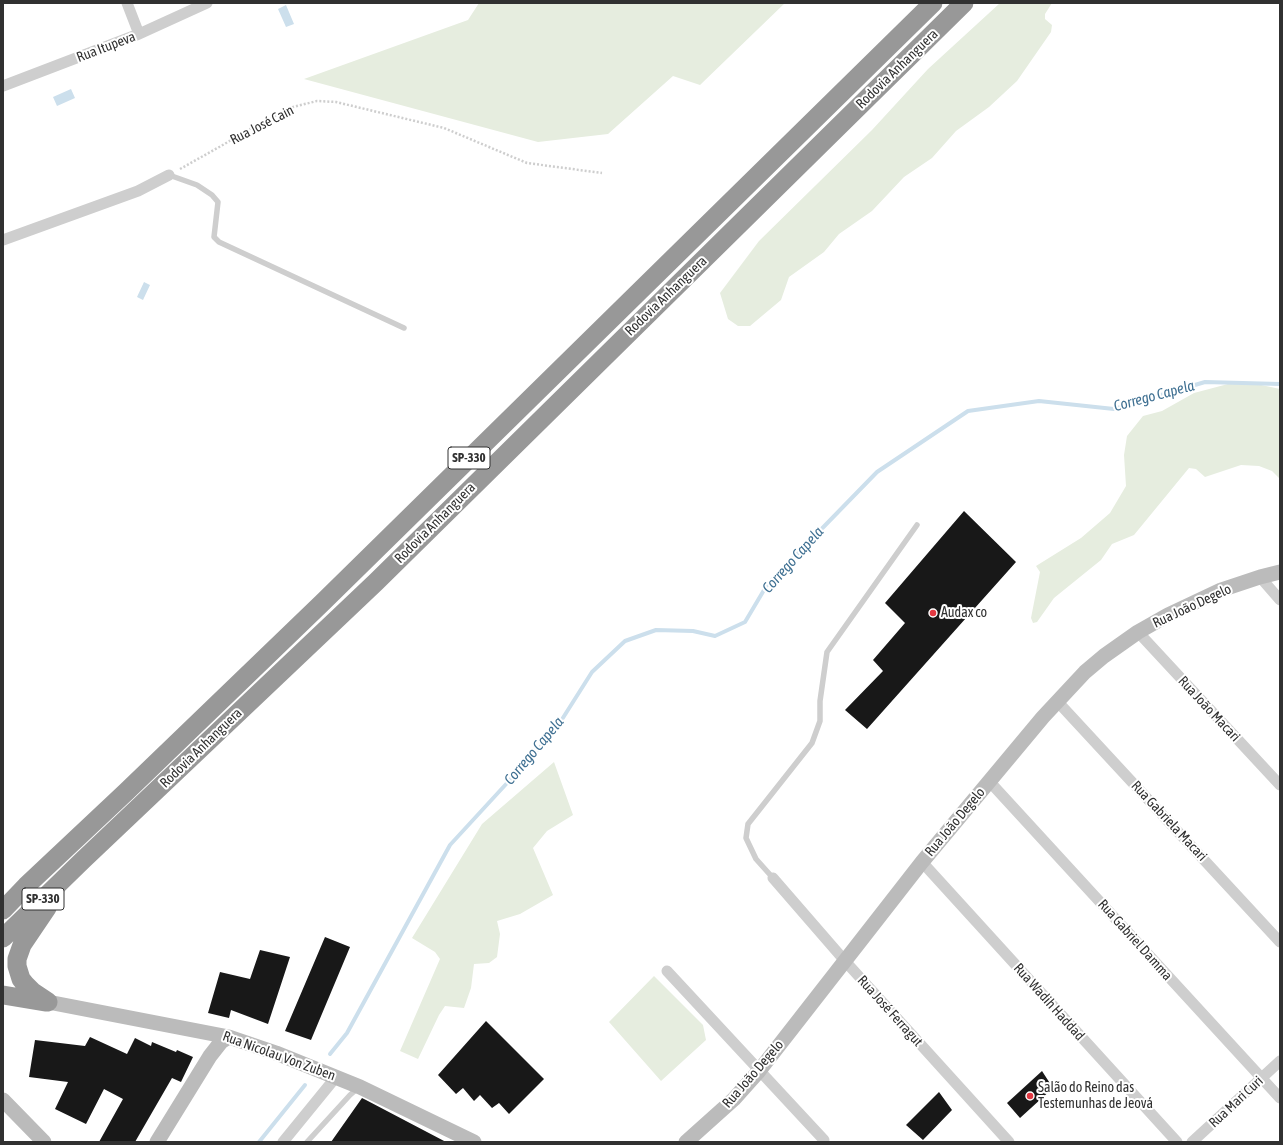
<!DOCTYPE html>
<meta charset="utf-8">
<style>
body{margin:0}
#map{position:relative;width:1283px;height:1145px;overflow:hidden;background:#fff;font-family:"Asap Condensed",sans-serif}
canvas{display:block}
.frame{position:absolute;inset:0;border:4px solid #313131;pointer-events:none}
</style>
<div id="map">
<canvas width="1283" height="1145"></canvas>
<div class="frame"></div>
</div>
<script>
const context = document.querySelector('canvas').getContext('2d');
context.lineJoin = 'round';
function fillPath(path, color) { context.fillStyle = color; context.fill(path, 'evenodd'); }
const shape = rows => new Path2D(rows.map(r => 'M' + r).join(''));
function stroke(path, color, width, dash) { context.strokeStyle = color; context.lineWidth = width; context.lineCap = dash ? 'butt' : 'round'; context.setLineDash(dash || []); context.stroke(path); }
function label(font, color, halo, rows, align = 'center') {
  context.font = font + ' "Asap Condensed",sans-serif'; context.lineWidth = 4; context.setLineDash([]); context.textBaseline = 'middle'; context.strokeStyle = halo; context.fillStyle = color; for (const [text, x, y, turn = 0] of rows) {
    context.save(); context.translate(x, y); context.rotate((+turn || 0) * Math.PI / 180); context.textAlign = isNaN(turn) ? turn : align; if (halo) context.strokeText(text, 0, 0); context.fillText(text, 0, 0); context.restore();
  }
}
const green = shape([
 [479,3,785,3,700,85,673,76,608,134,538,142,304,79,468,20],
 [1000,3,1052,3,1045,14,1045,19,1052,25,1051,32,1017,81,989,107,956,131,932,158,904,177,872,211,839,234,824,252,789,277,781,300,750,326,738,326,728,319,720,293,759,241,872,130,928,69],
 [1252,383,1280,389,1280,479,1272,471,1259,466,1241,465,1205,477,1196,469,1189,468,1134,535,1112,544,1101,560,1054,598,1037,622,1033,623,1031,618,1040,572,1036,566,1081,538,1110,513,1126,486,1124,455,1127,436,1143,416,1162,411,1194,393,1228,384],
 [554,762,573,815,547,831,533,848,553,895,520,914,497,921,500,934,497,957,489,963,474,964,471,988,464,1008,445,1006,439,1015,418,1059,400,1051,440,959,435,952,412,938,482,824],
 [654,976,703,1025,706,1040,661,1081,609,1022]
]);
const water = shape([
 [286,5,294,24,286,27,278,9],
 [71,89,75,98,57,106,53,97],
 [144,282,150,285,143,300,137,297]
]);
const stream = shape([
 [330,1054,347,1033,450,845,554,732,592,672,625,641,656,630,693,631,715,636,745,622,767,585,877,472,968,411,1039,401,1114,409,1205,382,1280,384],
 [259,1142,305,1085]
]);
const building = shape([
 [964,511,1016,562,867,729,845,710,883,671,873,660,905,623,885,603],
 [325,937,350,947,311,1040,285,1031],
 [260,950,290,957,268,1024,231,1010,229,1018,208,1013,220,972,250,979],
 [486,1021,544,1079,509,1114,499,1103,492,1108,480,1095,474,1101,463,1088,456,1094,438,1075],
 [90,1037,127,1054,135,1038,151,1046,152,1042,176,1052,177,1050,193,1057,181,1082,172,1078,135,1142,99,1142,123,1099,104,1089,86,1124,55,1109,68,1082,29,1077,35,1040,85,1046],
 [1042,1071,1053,1088,1020,1118,1007,1103],
 [939,1092,952,1110,923,1140,906,1125],
 [362,1098,366,1100,446,1142,331,1142]
]);
const path = shape([
 [180,169,221,146,255,126,293,107,317,101,336,102,444,128,527,163,602,173]
]);
const lane = shape([
 [169,175,197,185,212,195,218,202,214,237,219,242,404,328],
 [773,878,756,859,746,838,748,824,812,743,820,721,820,701,827,652,917,525],
 [307,1142,350,1095,358,1088]
]);
const street = shape([
 [127,3,139,34],
 [3,86,139,34,207,3],
 [3,240,138,191,169,175],
 [1260,577,1280,600],
 [1138,632,1280,785],
 [1057,701,1280,942],
 [989,781,1280,1098],
 [922,862,1177,1142],
 [773,878,845,961,1009,1142],
 [667,971,824,1140],
 [283,1142,336,1077],
 [1192,1142,1280,1061]
]);
const secondary = shape([
 [48,1002,229,1037,276,1053,360,1087,474,1142],
 [3,1100,44,1142],
 [157,1142,210,1056,221,1042,229,1037],
 [686,1142,734,1099,759,1071,922,862,1043,717,1085,672,1104,656,1138,632,1168,615,1221,590,1260,577,1280,572]
]);
const highway = shape([
 [47,908,22,945,17,959,17,966,21,979,25,984,33,992,48,1002],
 [3,910,26,886,126,792,322,603,933,3],
 [3,938,83,860,376,582,964,3],
 [3,995,45,1002]
]);
const markers = [
 [933,613,4,"#e23942"],
 [1030,1096,4,"#e23942"]
];
const shields = [
 [469,458,42],
 [43,899,42]
];
const shieldNames = [
 ["SP-330",469,458],
 ["SP-330",43,899]
];
const streetNames = [
 ["Rua Itupeva",106,47,-21],
 ["Rodovia Anhanguera",897,69,-44],
 ["Rua José Cain",262,125,-27],
 ["Rodovia Anhanguera",666,296,-44],
 ["Rodovia Anhanguera",435,523,-45],
 ["Rua João Degelo",1192,606,-25],
 ["Rua João Macari",1209,709,47],
 ["Rodovia Anhanguera",201,748,-44],
 ["Rua Gabriela Macari",1169,821,47],
 ["Rua João Degelo",955,822,-50],
 ["Rua Gabriel Damma",1135,940,48],
 ["Rua Wadih Haddad",1049,1002,48],
 ["Rua José Ferragut",890,1011,48],
 ["Rua Nicolau Von Zuben",279,1056,20],
 ["Rua João Degelo",753,1074,-49],
 ["Rua Mari Curi",1236,1102,-43]
];
const poiNames = [
 ["Audax co",941,613],
 ["Salão do Reino das",1038,1088],
 ["Testemunhas de Jeová",1038,1104]
];
const waterNames = [
 ["Corrego Capela",1154,396,-15],
 ["Corrego Capela",793,560,-48],
 ["Corrego Capela",534,751,-50]
];
fillPath(green, '#e6eddf');
fillPath(water, '#ccdfec');
stroke(stream, '#ccdfec', 4);
fillPath(building, '#181818');
stroke(path, '#cecece', 2.5, [2, 2]);
stroke(lane, '#cecece', 5.5);
stroke(street, '#cecece', 11);
stroke(secondary, '#bbb', 15);
stroke(highway, '#989898', 19);
for (const [x, y, r, color] of markers) { const dot = new Path2D(); dot.arc(x, y, r, 0, 2 * Math.PI); context.fillStyle = color; context.fill(dot); stroke(dot, '#fff', 1.5); }
for (const [x, y, w] of shields) { const box = new Path2D(); box.roundRect(x - w / 2, y - 11, w, 22, 3); context.fillStyle = '#fff'; context.fill(box); stroke(box, '#313131', 1); }
label('bold 13px', '#313131', null, shieldNames);
label('14px', '#313131', '#fff', streetNames);
label('14px', '#313131', '#fff', poiNames, 'left');
label('italic 15px', '#3f7092', '#fff', waterNames);
</script>
